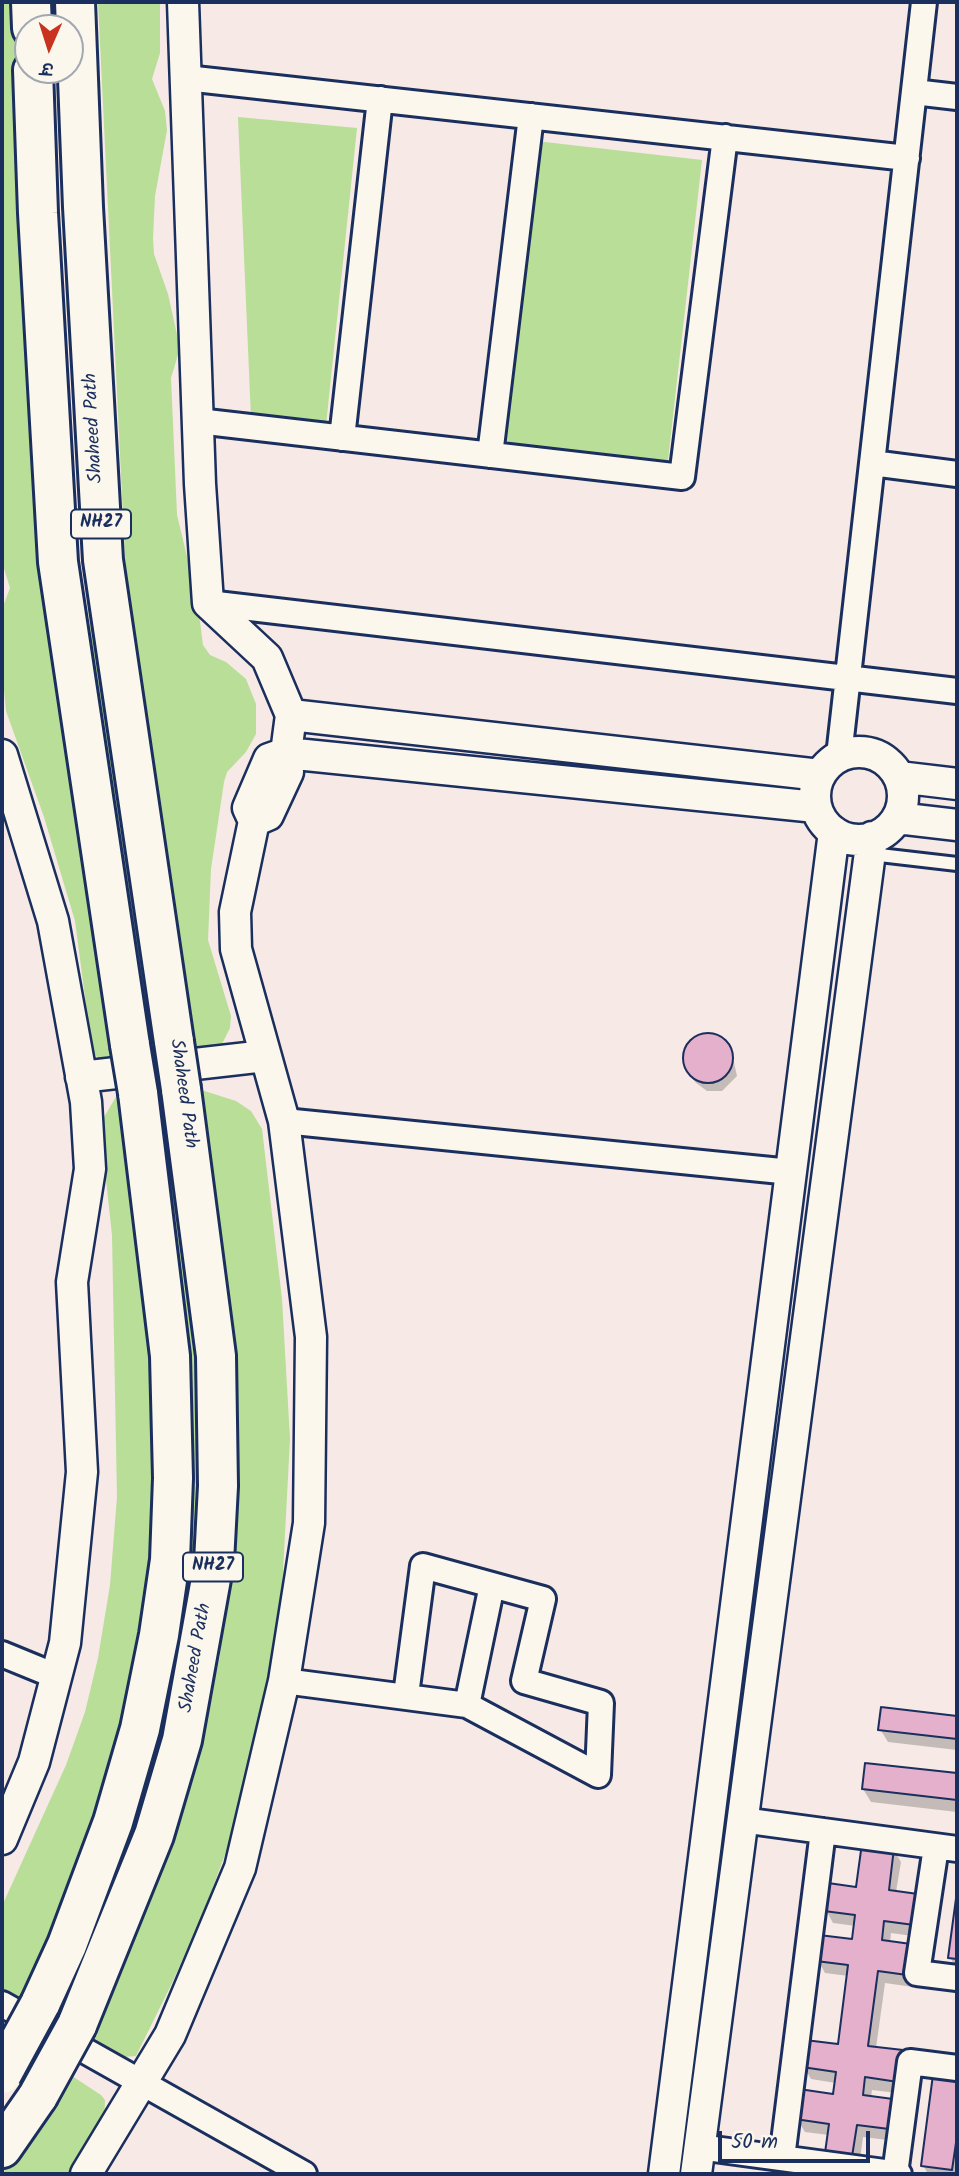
<!DOCTYPE html>
<meta charset="utf-8">
<style>
body{margin:0}
#map{position:relative;width:959px;height:2176px;overflow:hidden;background:#f6e9e6;font-family:Kalam,"Playpen Sans Deva",sans-serif}
canvas{display:block}
.frame{position:absolute;inset:0;border:4px solid #1b2f5e;pointer-events:none}
.north{position:absolute;left:14px;top:14px;width:70px;height:70px;box-sizing:border-box;background:#fbf7ec;border:2px solid #a1a7b3;border-radius:50%;rotate:183deg;font-size:19px;font-weight:700;line-height:28px;text-align:center;color:#1b2f5e}
.north::after{content:'';display:block;margin:auto;width:24px;height:32px;background:#c8321e;clip-path:polygon(50% 0,100% 100%,50% 72%,0 100%)}
.scale{position:absolute;left:718px;top:2131px;width:152px;height:32px;box-sizing:border-box;border:4px solid #1b2f5e;border-top:0;padding-left:9px;font-size:21px;line-height:24px;white-space:nowrap;color:#1b2f5e;-webkit-text-stroke:5px #fbf7ec;paint-order:stroke}
</style>
<div id="map">
<canvas width="959" height="2176"></canvas>
<div class="frame"></div>
<div class="north">उ</div>
<div class="scale">50 m</div>
</div>
<script>
const context = document.querySelector('canvas').getContext('2d');
context.lineJoin = 'round';
function fillPath(path, color) { context.fillStyle = color; context.fill(path, 'evenodd'); }
const shape = rows => new Path2D(rows.map(r => 'M' + r).join(''));
function stroke(path, color, width, dash) { context.strokeStyle = color; context.lineWidth = width; context.lineCap = dash ? 'butt' : 'round'; context.setLineDash(dash || []); context.stroke(path); }
function label(font, color, halo, rows, align = 'center') {
  context.font = font + ' Kalam,sans-serif'; context.lineWidth = 5; context.setLineDash([]); context.textBaseline = 'middle'; context.strokeStyle = halo; context.fillStyle = color; for (const [text, x, y, turn = 0] of rows) {
    context.save(); context.translate(x, y); context.rotate((+turn || 0) * Math.PI / 180); context.textAlign = isNaN(turn) ? turn : align; if (halo) context.strokeText(text, 0, 0); context.fillText(text, 0, 0); context.restore();
  }
}
const green = shape([
 [2,2,28,2,28,70,117,1069,102,1064,92,1050,75,921,44,817,6,711,3,680,2,609,10,588,2,562],
 [55,2,70,2,79,181,206,1345,203,1511,164,1754,64,2020,50,2014,184,1544,84,569,66,298,57,70,70,70,70,28,56,28],
 [98,2,160,2,160,53,152,79,165,111,167,130,155,196,153,238,154,254,168,294,180,348,171,378,177,515,197,598,203,645,210,655,226,662,246,679,256,704,256,734,246,752,227,772,224,782,211,869,208,940,231,1016,230,1028,220,1048,192,1061,147,778,125,557],
 [238,117,357,128,326,425,251,418],
 [536,141,702,160,667,469,497,448],
 [195,1088,236,1101,251,1111,262,1129,282,1299,290,1439,281,1610,274,1665,245,1800,206,1906,173,1981,136,2056,124,2057,83,2047,202,1735,220,1656,223,1608],
 [117,1095,143,1261,153,1369,155,1502,146,1593,123,1729,84,1871,19,2005,2,1995,2,1906,66,1765,85,1712,98,1658,110,1585,117,1497,112,1235,100,1124],
 [69,2074,101,2095,105,2100,104,2124,69,2174,2,2174]
]);
const shadow = shape([
 [706,1035,727,1044,732,1054,737,1076,722,1091,707,1091,695,1082,689,1071,685,1056,692,1042],
 [883,1709,957,1718,957,1750,888,1742,880,1729],
 [866,1765,957,1775,957,1812,871,1802,863,1789],
 [893,1849,901,1862,896,1892,920,1937,891,1933,890,1943,917,1958,913,1987,885,1983,876,2048,905,2094,872,2090,871,2098,892,2101,896,2141,863,2137,858,2174,829,2135,805,2132,797,2119,834,2096,836,2083,811,2079,804,2067,839,2046,849,1976,825,1973,818,1960,853,1941,856,1926,833,1923,826,1910,857,1889],
 [957,1905,957,1970,950,1957],
 [957,2072,957,2174,928,2174,923,2165]
]);
const building = shape([
 '683 1058a25 25 0 1 1 50 0a25 25 0 1 1-50 0Z',
 [881,1707,957,1716,957,1739,878,1730,881,1707],
 [865,1763,957,1773,957,1800,862,1789,865,1763],
 [862,1843,894,1848,889,1890,918,1894,914,1925,884,1921,882,1940,911,1944,907,1975,878,1971,868,2046,903,2050,898,2082,865,2077,863,2095,893,2099,889,2129,857,2125,851,2163,824,2160,829,2124,795,2119,799,2089,833,2094,836,2072,802,2067,805,2040,838,2044,848,1965,816,1961,819,1935,852,1939,855,1915,824,1911,828,1883,856,1887,862,1843],
 [957,1891,957,1959,948,1958,957,1891],
 [934,2067,957,2070,957,2136,952,2170,921,2166,934,2067]
]);
const service = shape([
 [871,854,957,864]
]);
const minor = shape([
 [186,78,907,158],
 [914,92,957,97],
 [198,421,682,477,725,137],
 [342,438,380,99],
 [490,455,531,116],
 [872,463,957,474],
 [208,603,957,691],
 [839,756,924,2],
 [284,1121,791,1172],
 [2,1654,58,1677],
 [284,1681,467,1705,598,1775,601,1703,524,1681,543,1599,423,1566,406,1695],
 [467,1705,492,1585],
 [742,1820,823,1831],
 [936,1847,917,1973,957,1978],
 [2,2004,304,2174],
 [699,2147,899,2174],
 [782,2158,823,1831,957,1849],
 [895,2174,910,2062,957,2068]
]);
const tertiary = shape([
 [183,2,200,484,208,603,267,658,291,715,286,753,288,772,268,815,254,821],
 [291,715,820,775],
 '815 796a44 44 0 1 1 88 0a44 44 0 1 1-88 0Z',
 [2,755,53,921,86,1102,90,1169,72,1282,82,1472,65,1643,34,1762,2,1839],
 [899,777,957,784],
 [897,818,957,825],
 [81,1077,265,1056],
 [86,2174,170,2035,240,1868,284,1681,309,1523,311,1337,284,1121,236,949,235,912,254,821,248,808,269,759,286,753,816,807],
 [664,2174,834,832],
 [696,2174,872,837]
]);
const trunk = shape([
 [31,2,32,28],
 [75,2,83,207,103,560,174,1042],
 [33,70,38,213,58,562,130,1045],
 [40,2004,67,1945,113,1822,140,1729,159,1635,170,1560,173,1478,170,1356,138,1093],
 [77,2025,154,1835,182,1740,214,1562,218,1486,216,1356,181,1089],
 [2,2148,38,2096]
]);
const trunkBridge = shape([
 [174,1042,181,1089],
 [130,1045,138,1093],
 [2,2074,40,2004],
 [38,2096,77,2025]
]);
const shields = [
 [101,524,60],
 [213,1567,60]
];
const shieldNames = [
 ["NH27",101,524],
 ["NH27",213,1567]
];
const streetNames = [
 ["Shaheed Path",95,428,-93],
 ["Shaheed Path",182,1094,82],
 ["Shaheed Path",197,1658,-80]
];
fillPath(green, '#b9de98');
fillPath(shadow, '#0003');
fillPath(building, '#e4b0cc');
stroke(building, '#1b2f5e', 2);
stroke(service, '#1b2f5e', 18);
stroke(minor, '#1b2f5e', 30);
stroke(tertiary, '#1b2f5e', 35);
stroke(trunk, '#1b2f5e', 44);
stroke(service, '#fbf7ec', 12);
stroke(minor, '#fbf7ec', 24);
stroke(tertiary, '#fbf7ec', 30);
stroke(trunk, '#fbf7ec', 38);
stroke(trunkBridge, '#1b2f5e', 44, []);
stroke(trunkBridge, '#fbf7ec', 38);
for (const [x, y, w] of shields) { const box = new Path2D(); box.roundRect(x - w / 2, y - 14.5, w, 29, 5); context.fillStyle = '#fbf7ec'; context.fill(box); stroke(box, '#1b2f5e', 2); }
label('bold 18px', '#1b2f5e', null, shieldNames);
label('19px', '#1b2f5e', '#fbf7ec', streetNames);
</script>
